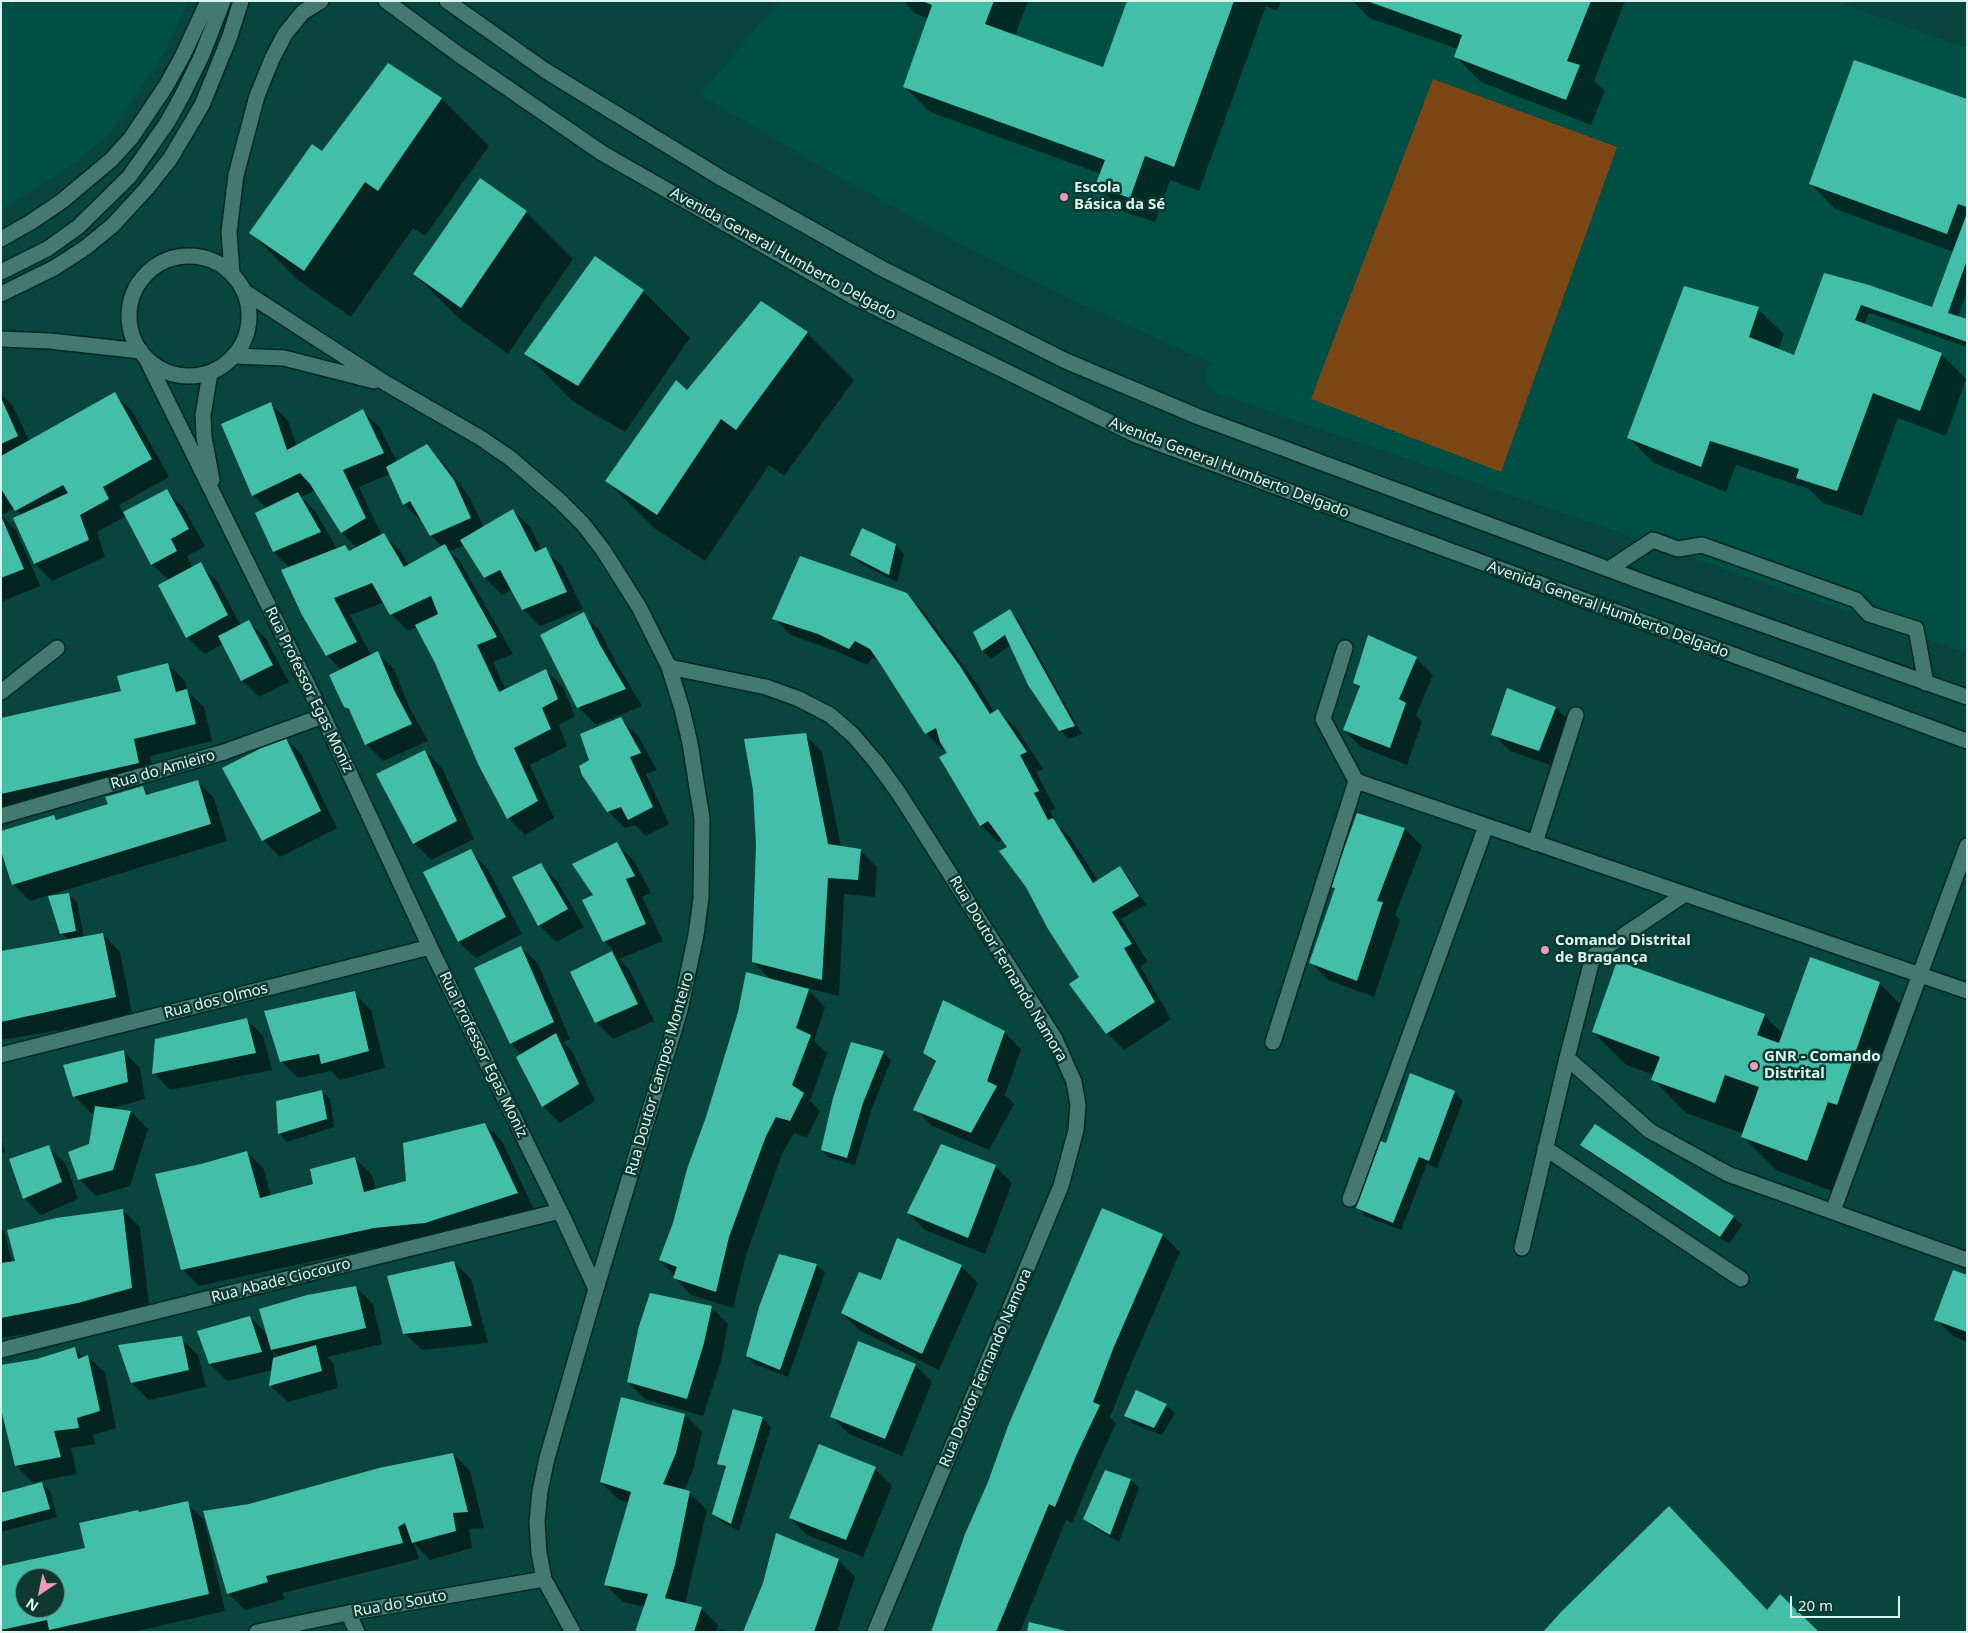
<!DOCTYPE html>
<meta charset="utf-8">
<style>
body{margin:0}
#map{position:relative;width:1968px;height:1633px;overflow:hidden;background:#08453c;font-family:"Noto Sans",sans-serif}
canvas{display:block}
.frame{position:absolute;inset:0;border:2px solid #dbf6ef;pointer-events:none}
.north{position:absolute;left:15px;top:1568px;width:50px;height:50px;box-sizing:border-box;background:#0e3931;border:1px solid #60857d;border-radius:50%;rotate:214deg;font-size:14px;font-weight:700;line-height:20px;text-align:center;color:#dbf6ef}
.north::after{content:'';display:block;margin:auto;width:18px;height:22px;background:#f09ab6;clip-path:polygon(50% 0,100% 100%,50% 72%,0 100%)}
.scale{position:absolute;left:1790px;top:1596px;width:110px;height:22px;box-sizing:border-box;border:2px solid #dbf6ef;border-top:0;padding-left:6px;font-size:15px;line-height:18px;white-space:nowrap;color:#dbf6ef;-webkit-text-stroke:4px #0e3931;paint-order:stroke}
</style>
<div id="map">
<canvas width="1968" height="1633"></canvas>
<div class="frame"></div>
<div class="north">N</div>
<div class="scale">20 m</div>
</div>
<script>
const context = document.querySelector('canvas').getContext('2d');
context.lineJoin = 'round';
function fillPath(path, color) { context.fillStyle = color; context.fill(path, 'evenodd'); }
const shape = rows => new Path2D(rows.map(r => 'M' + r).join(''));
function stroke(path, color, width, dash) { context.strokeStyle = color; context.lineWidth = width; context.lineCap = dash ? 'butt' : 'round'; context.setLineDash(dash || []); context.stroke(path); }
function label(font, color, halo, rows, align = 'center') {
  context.font = font + ' "Noto Sans",sans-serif'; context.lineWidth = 5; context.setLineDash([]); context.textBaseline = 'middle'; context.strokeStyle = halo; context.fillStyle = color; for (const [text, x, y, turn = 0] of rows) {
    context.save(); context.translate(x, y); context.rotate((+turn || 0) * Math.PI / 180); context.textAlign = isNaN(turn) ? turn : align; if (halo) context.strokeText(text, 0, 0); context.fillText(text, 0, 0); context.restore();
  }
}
const built = shape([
 [1,1,188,1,167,49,110,134,75,163,1,211],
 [779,1,1844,1,1843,4,1967,48,1967,653,1213,392,1206,382,1206,372,1210,363,1083,305,951,239,828,171,700,95]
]);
const green = shape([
 [1433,79,1617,147,1501,472,1311,399]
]);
const shadow = shape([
 [903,1,1028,1,1015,36,1104,69,1129,1,1281,1,1277,11,1266,6,1199,191,1170,180,1155,222,1122,211,1097,185,1101,174,930,112,904,86,929,19,916,14],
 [1353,1,1625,1,1594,81,1605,91,1591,125,1481,82,1456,57,1458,49,1369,18],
 [388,64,442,99,489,146,425,236,413,228,351,317,298,280,251,233,322,153],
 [1967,101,1967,291,1958,317,1967,321,1967,347,1869,313,1864,324,1941,354,1966,379,1946,436,1898,418,1862,516,1823,503,1809,489,1736,465,1726,492,1654,463,1628,437,1758,309,1784,334,1778,350,1795,356,1825,274,1933,309,1954,252,1835,209,1810,183],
 [480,180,526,212,573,259,508,354,461,320,414,274],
 [643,291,690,338,625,432,572,401,526,354],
 [807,333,854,380,784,476,769,465,705,561,654,528,607,481,687,391],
 [1,394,13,406,29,441,115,394,132,411,169,477,119,505,123,513,166,490,183,507,205,546,187,556,193,568,200,564,217,581,241,626,249,622,266,639,289,682,259,697,242,680,223,644,204,654,187,637,169,580,152,564,126,516,97,532,105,557,52,581,35,564,21,515,15,508,1,515,16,530,40,586,1,602],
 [271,404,288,421,297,447,363,411,380,428,397,462,427,446,444,463,470,498,484,528,513,510,530,527,542,551,545,549,562,566,583,609,540,626,523,609,512,589,502,595,485,578,465,545,450,551,461,563,513,654,493,662,506,690,546,670,563,687,575,716,559,725,567,746,530,765,554,818,525,835,508,818,436,662,418,627,408,631,391,614,385,602,350,615,371,655,377,652,394,669,410,709,428,741,383,761,366,744,353,715,345,707,341,670,327,655,290,568,274,552,257,514,267,509,253,495],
 [390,474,404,504,421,521,422,520,431,535,442,547,409,566,401,552,384,535,382,536,359,487],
 [316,490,342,533,357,548,351,552,345,546,337,549,315,511,301,497],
 [863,529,896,545,904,554,897,582,860,563,851,555],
 [907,594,924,612,977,684,994,712,998,710,1015,727,1043,769,1036,772,1055,808,1050,811,1057,824,1069,836,1098,881,1120,867,1128,876,1146,905,1121,919,1148,962,1140,966,1171,1019,1124,1050,1107,1033,1081,978,1008,847,1002,839,998,842,981,825,946,749,943,750,926,733,881,662,872,658,867,665,836,651,790,635,774,618],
 [1009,611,1018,619,1082,734,1069,739,1060,730,1011,645,991,659,983,651,975,632],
 [583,614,600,631,616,663,642,706,596,725,579,708,542,635],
 [1416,658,1433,675,1416,715,1422,722,1407,765,1361,747,1344,730,1360,688,1354,683],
 [168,664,185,681,187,691,204,707,212,741,150,756,155,780,4,813,1,810,1,719,123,692],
 [1556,708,1573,725,1556,767,1510,751,1493,734],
 [621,719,638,736,657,770,646,774,669,824,646,836,635,825,625,828,608,811,590,761],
 [805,735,822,752,841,847,860,850,877,867,875,897,844,894,839,996,806,988,825,1007,814,1041,827,1053,810,1101,820,1111,807,1138,794,1133,782,1154,746,1255,733,1308,691,1295,660,1260,771,980,753,962],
 [284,737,301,754,337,828,280,857,263,840],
 [425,751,442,768,474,839,431,860,414,843],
 [197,781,214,798,227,841,30,901,13,884,54,816,58,821,109,805,143,787,151,795],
 [1358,814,1405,829,1422,846,1395,915,1400,920,1374,997,1328,980,1311,963,1336,890,1332,886],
 [617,844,634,861,651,893,642,897,663,941,619,959,629,969,654,1021,613,1039,596,1022,571,972,614,951,604,941],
 [470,851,487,868,522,934,476,958,459,942,425,872],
 [540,864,557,881,584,927,556,942,539,925],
 [68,894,77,902,84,938,103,934,120,952,132,1014,84,1026,1,1040,1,952,69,940,61,933],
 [521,947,538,964,570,1039,563,1042,572,1051,595,1101,560,1123,543,1106,522,1055,511,1043],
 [1810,959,1880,984,1913,1017,1870,1137,1861,1134,1840,1194,1776,1170,1743,1137,1744,1134,1686,1113,1653,1079,1654,1075,1626,1065,1593,1032,1764,1015,1783,1034],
 [354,993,371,1010,385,1068,340,1080,331,1071,298,1078,281,1061],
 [246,1019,263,1036,272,1070,170,1090,154,1073],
 [1004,1032,1021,1049,1005,1095,1014,1104,989,1150,932,1126,915,1109,936,1064,925,1053],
 [123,1051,140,1068,145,1099,108,1109,131,1112,148,1129,130,1186,96,1196,79,1179,90,1144,96,1112,91,1113,74,1096],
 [883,1052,891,1060,871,1111,855,1165,830,1158,822,1150],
 [1411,1075,1455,1093,1463,1101,1437,1168,1427,1164,1401,1230,1365,1216,1357,1207,1387,1145],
 [322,1091,330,1099,334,1127,287,1142,279,1133],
 [485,1124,502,1141,534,1210,442,1239,392,1244,199,1286,182,1269,201,1165,247,1152,264,1169,271,1196,315,1185,355,1158,372,1175,376,1191,408,1182],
 [1,1137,5,1152,1,1153],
 [1582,1145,1733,1217,1742,1225,1729,1244,1590,1153],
 [48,1147,66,1164,78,1199,41,1215,24,1198],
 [995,1166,1012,1183,985,1254,925,1230,908,1213],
 [123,1210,140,1227,149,1305,44,1331,1,1338,1,1228,4,1231,12,1262],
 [1102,1210,1163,1235,1180,1252,1130,1367,1110,1417,1116,1423,1093,1473,1072,1523,1066,1520,1020,1632,933,1632],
 [780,1255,817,1265,825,1273,788,1377,755,1364,747,1356],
 [454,1262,471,1279,488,1343,422,1350,404,1333],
 [961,1266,978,1283,939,1370,859,1330,842,1313,881,1282],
 [1967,1277,1967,1342,1953,1336,1936,1319],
 [356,1287,373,1304,382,1344,327,1357,333,1363,338,1388,288,1402,271,1386,273,1370,227,1381,210,1364,250,1317,268,1335],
 [272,1350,280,1358,275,1359],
 [711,1307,728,1324,721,1361,703,1416,645,1399,628,1382],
 [181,1338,198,1355,206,1387,149,1400,132,1383],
 [75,1349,84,1358,88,1356,105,1373,116,1428,93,1435,95,1444,71,1448,77,1474,40,1481,50,1491,57,1517,1,1532,1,1494,41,1483,40,1481,33,1483,16,1466],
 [915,1365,932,1382,902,1456,849,1434,832,1417],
 [1136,1392,1166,1405,1175,1413,1162,1435,1134,1424,1126,1416],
 [622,1399,685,1415,702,1432,693,1470,684,1491,690,1493,707,1510,685,1604,701,1608,718,1625,716,1632,636,1632,645,1607,623,1602,606,1585,629,1503,618,1499,601,1482],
 [734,1410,763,1419,771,1427,739,1531,722,1522,713,1514,726,1470,719,1463],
 [453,1454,470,1471,484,1528,469,1529,472,1548,430,1560,414,1543,419,1559,282,1593,285,1599,245,1610,228,1593,249,1505],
 [875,1469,892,1486,863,1557,807,1535,790,1518],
 [1105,1472,1131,1480,1139,1488,1119,1542,1093,1527,1085,1519],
 [187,1503,204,1520,225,1611,133,1632,1,1632,1,1568,86,1549,140,1513],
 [25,1578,55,1578,55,1608,25,1608],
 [838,1560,855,1577,837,1632,744,1632],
 [721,1629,729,1632,720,1632]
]);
const building = shape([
 [922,1,994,1,985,24,1103,67,1127,1,1234,1,1174,167,1145,156,1130,198,1095,186,1105,160,903,87,932,5],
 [1367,1,1591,1,1567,61,1580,65,1566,100,1454,57,1462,35],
 [1854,60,1967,99,1967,207,1958,204,1947,234,1809,184],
 [388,63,442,98,378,191,365,182,304,271,249,233,312,144,322,151],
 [480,178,527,211,461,308,413,274],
 [1967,213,1967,260,1948,313,1967,319,1967,342,1861,305,1855,320,1942,353,1920,411,1873,393,1837,491,1796,478,1799,469,1710,441,1701,467,1627,438,1684,286,1759,307,1749,337,1794,355,1824,273,1869,285,1932,307],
 [595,256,644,290,578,386,524,354],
 [761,301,808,332,736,430,721,419,657,515,605,481,676,380,687,390],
 [115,392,152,459,103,487,109,499,80,515,89,540,34,564,13,518,68,493,63,485,15,511,1,489,1,456],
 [1,398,18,436,1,444],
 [271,402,287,450,363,409,384,453,343,470,366,518,341,533,310,484,300,473,252,496,221,424],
 [427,444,454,480,471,518,430,536,410,501,403,505,386,467],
 [167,489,189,529,171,539,177,551,151,565,123,512],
 [298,492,321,532,273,552,255,513],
 [513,509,535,552,546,547,567,592,522,610,500,570,484,578,460,540],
 [1,516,24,569,1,578],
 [862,528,896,544,889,575,850,555],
 [384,533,404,567,445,544,497,637,477,645,499,692,546,669,558,699,542,708,551,729,514,748,538,801,507,819,478,764,435,663,415,625,438,614,431,596,390,615,372,583,334,598,357,642,326,656,302,615,281,570,345,545,349,551],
 [800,556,907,593,960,666,990,714,998,709,1027,752,1020,755,1039,791,1034,793,1048,820,1053,818,1093,883,1120,866,1139,896,1112,912,1132,944,1124,948,1155,1002,1106,1034,1069,984,1079,977,1048,929,1026,887,999,851,1007,847,988,821,980,826,939,757,947,753,940,742,936,728,925,734,881,665,870,649,855,641,849,649,818,634,772,619],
 [201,562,228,615,186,638,158,585],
 [1010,609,1019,625,1075,726,1059,731,1028,685,1005,635,982,651,973,632],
 [584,612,600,645,626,689,577,708,540,635],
 [249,620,273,665,241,681,218,636],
 [1368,635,1417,657,1399,699,1406,703,1390,748,1343,730,1360,686,1353,683],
 [378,651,394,690,412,724,365,745,349,709,344,707,329,675],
 [168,663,176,692,187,689,196,724,134,739,139,763,1,794,1,718,121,691,117,676],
 [1507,688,1556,707,1539,751,1491,735],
 [621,717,641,753,630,757,653,807,628,820,621,807,607,812,582,775,579,766,589,760,580,734],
 [806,733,828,844,861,849,858,880,828,878,822,980,752,962,756,844,753,790,744,739],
 [285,736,321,811,262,841,222,768],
 [425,750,457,821,413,844,376,774],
 [198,780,211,824,12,885,1,851,1,831,54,815,56,820,108,804,105,797,143,786,146,795],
 [1357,813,1405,828,1377,901,1383,902,1357,981,1309,963,1335,888,1330,887],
 [617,842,635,876,626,879,646,924,603,942,582,900,593,895,572,864],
 [471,849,506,917,458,942,423,872],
 [541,863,568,909,538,926,512,877],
 [69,893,76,931,60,934,48,896],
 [103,933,116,997,1,1022,1,951],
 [521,946,554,1022,510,1044,474,968],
 [612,951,638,1004,595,1023,570,972],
 [1810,957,1880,982,1837,1105,1828,1102,1807,1161,1741,1137,1759,1087,1725,1075,1715,1103,1651,1080,1660,1057,1592,1032,1617,961,1765,1014,1757,1035,1779,1043],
 [746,972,809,989,796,1028,811,1035,792,1085,804,1093,790,1121,776,1117,766,1136,729,1237,716,1292,673,1278,677,1267,659,1260,673,1223,687,1169,706,1117,738,1012],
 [355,991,369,1051,321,1064,319,1054,280,1062,264,1011],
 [943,1000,1005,1031,987,1081,997,1086,971,1133,913,1110,936,1061,923,1053],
 [247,1018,256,1053,152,1074,155,1039],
 [556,1033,579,1084,542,1107,516,1057],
 [851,1042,884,1051,863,1103,847,1158,821,1150,833,1098],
 [124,1050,128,1082,73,1097,63,1065],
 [1410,1073,1455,1091,1429,1161,1419,1157,1393,1223,1356,1208,1378,1140,1386,1143],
 [322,1090,327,1119,278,1134,276,1101],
 [95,1106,131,1111,113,1170,78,1180,68,1152,89,1144],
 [485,1123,518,1193,425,1223,374,1228,181,1270,155,1174,201,1164,247,1151,260,1198,313,1184,310,1169,355,1157,364,1192,406,1181,403,1143],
 [1595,1124,1734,1216,1720,1237,1580,1145],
 [941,1144,996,1165,968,1238,907,1213],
 [49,1145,62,1182,23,1199,9,1159],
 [1102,1208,1163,1234,1113,1349,1093,1402,1100,1405,1076,1456,1055,1507,1049,1504,996,1632,931,1632,965,1534,988,1482,1008,1426],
 [123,1209,132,1288,78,1303,1,1318,1,1263,15,1261,7,1230,56,1218],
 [897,1238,962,1265,922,1354,841,1313,859,1272,881,1280],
 [779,1254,817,1264,780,1370,746,1356,759,1307],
 [454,1261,472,1326,403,1334,387,1276],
 [1953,1270,1967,1275,1967,1332,1934,1320],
 [356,1286,366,1328,271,1350,259,1309,307,1295],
 [650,1293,712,1306,704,1343,687,1399,627,1382,639,1326],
 [250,1316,262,1352,209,1364,197,1331],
 [182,1336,189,1370,131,1383,118,1345],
 [858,1341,916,1364,885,1439,830,1417],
 [316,1345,322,1371,269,1386,273,1358],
 [75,1347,78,1359,88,1355,100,1411,77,1418,79,1428,54,1431,61,1457,15,1466,1,1409,1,1365,37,1359],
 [1136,1390,1167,1404,1154,1428,1124,1416],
 [621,1397,685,1414,676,1453,663,1484,690,1491,675,1565,665,1598,702,1607,694,1632,635,1632,648,1594,604,1585,631,1492,600,1482],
 [733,1409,763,1417,731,1524,712,1514,726,1466,717,1464],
 [819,1444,876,1467,846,1540,789,1518],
 [453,1453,468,1512,453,1513,456,1531,412,1543,405,1523,398,1527,403,1543,266,1576,268,1582,227,1594,203,1511,249,1504,379,1468],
 [1105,1470,1131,1479,1110,1535,1083,1519],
 [42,1482,50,1509,1,1522,1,1493],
 [188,1501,209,1594,49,1630,47,1620,1,1630,1,1566,85,1548,79,1523,138,1510,139,1512],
 [25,1578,55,1578,55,1608,25,1608],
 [1669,1506,1767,1610,1780,1594,1819,1632,1543,1632,1562,1611],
 [776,1533,839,1559,814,1632,743,1632,763,1583],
 [1029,1622,1066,1631,1066,1632,1027,1632]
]);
const lane = shape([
 [1609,569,1653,540,1678,549,1702,545,1856,600,1869,614,1916,629,1926,683],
 [1345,648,1323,719,1356,781,1967,991],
 [1535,843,1576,715],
 [1685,894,1593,956,1567,1058,1650,1131,1728,1174,1967,1260],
 [1273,1042,1356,781],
 [1545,1148,1741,1279],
 [1350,1199,1486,826],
 [1833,1211,1967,846],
 [1522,1248,1567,1058]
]);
const street = shape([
 [245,292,387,384,479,437,510,458,560,501,583,524,603,550,639,607,669,667,682,709,690,743,702,819,701,898,696,935,680,1010,596,1289,547,1458,540,1491,537,1522,539,1553,544,1579,573,1632],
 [235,356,284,358,374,381],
 [147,360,323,716,430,947,560,1211,596,1289],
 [210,373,203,415,204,437,212,480],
 [669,667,766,687,799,699,830,715,853,735,876,762,898,792,1055,1039,1074,1082,1078,1105,1076,1130,1061,1186,875,1632],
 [1,692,57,648],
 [1,816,224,752,323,716],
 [1,1055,430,947],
 [1,1350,560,1211],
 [348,1613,357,1632],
 [257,1632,348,1613,544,1579]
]);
const secondary = shape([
 [386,1,458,54,602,153,852,296,1136,435,1967,741],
 [447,1,546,71,721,178,881,268,1066,361,1199,417,1643,582,1967,697],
 [1,239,31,222,62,201,111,160,131,138,166,86,183,55,208,1],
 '129 316a60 60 0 1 1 120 0a60 60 0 1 1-120 0Z',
 [1,272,47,249,78,227,129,177,167,123,182,96,202,55,223,1],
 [232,273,229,232,236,175,257,96,272,59,285,34,303,12,321,1],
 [1,294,54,268,85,248,113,225,147,188,170,159,202,105,230,36,241,1],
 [1,339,50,341,141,351]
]);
const markers = [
 [1064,197,5,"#f09ab6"],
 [1545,950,5,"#f09ab6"],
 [1754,1066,5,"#f09ab6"]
];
const poiNames = [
 ["Escola",1074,188],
 ["Básica da Sé",1074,205],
 ["Comando Distrital",1555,941],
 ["de Bragança",1555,958],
 ["GNR - Comando",1764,1057],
 ["Distrital",1764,1074]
];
const streetNames = [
 ["Avenida General Humberto Delgado",783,254,29],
 ["Avenida General Humberto Delgado",1229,468,21],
 ["Avenida General Humberto Delgado",1608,610,20],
 ["Rua Professor Egas Moniz",309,690,64],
 ["Rua do Amieiro",163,770,-16],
 ["Rua Doutor Fernando Namora",1008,969,59],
 ["Rua dos Olmos",216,1001,-14],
 ["Rua Professor Egas Moniz",483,1055,64],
 ["Rua Doutor Campos Monteiro",660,1074,-74],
 ["Rua Abade Ciocouro",281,1281,-14],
 ["Rua Doutor Fernando Namora",986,1368,-67],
 ["Rua do Souto",400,1604,-10]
];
fillPath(built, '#004f44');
fillPath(green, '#7b4614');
fillPath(shadow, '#0007');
fillPath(building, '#43bfa9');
stroke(lane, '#002923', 18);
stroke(street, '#002923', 18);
stroke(secondary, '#002923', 18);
stroke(lane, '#43796e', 15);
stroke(street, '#43796e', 15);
stroke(secondary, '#43796e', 15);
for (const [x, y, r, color] of markers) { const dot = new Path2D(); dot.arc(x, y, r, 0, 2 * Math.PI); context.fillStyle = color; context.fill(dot); stroke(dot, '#0e3931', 2); }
label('bold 15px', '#dbf6ef', '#0e3931', poiNames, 'left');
label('15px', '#dbf6ef', '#0e3931', streetNames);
</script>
